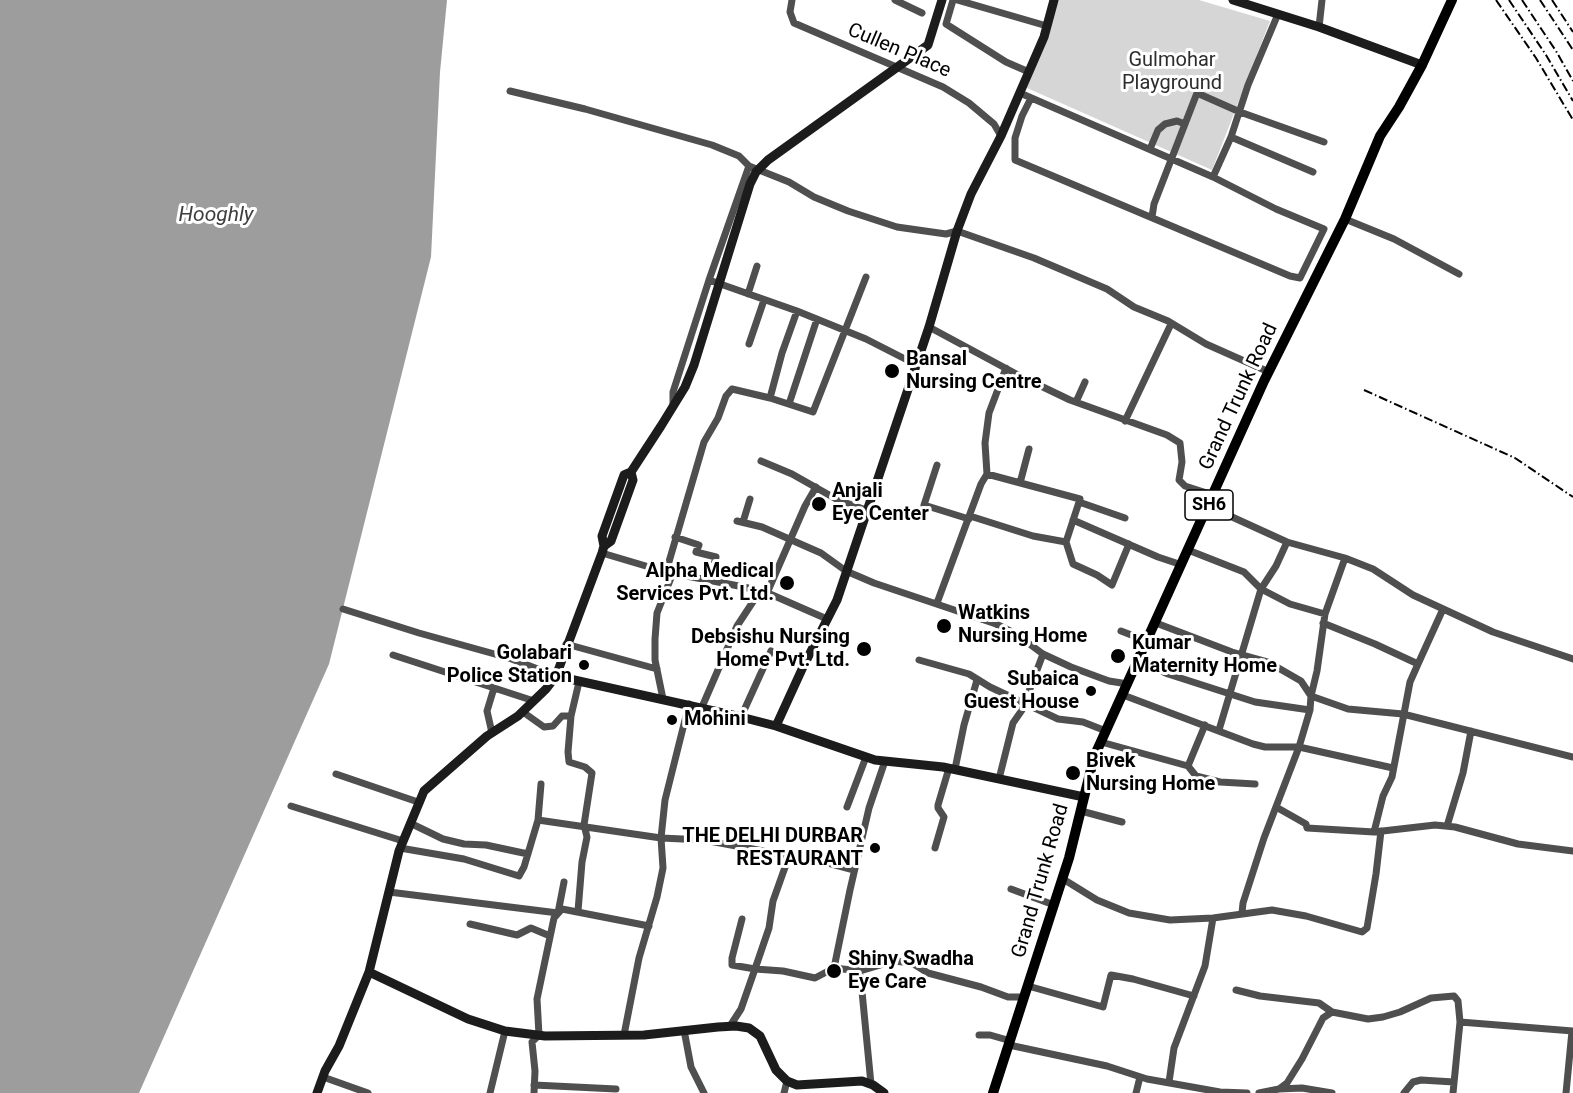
<!DOCTYPE html>
<style>
body{margin:0}
canvas{display:block;background:#fff}
</style>
<canvas width="1573" height="1093"></canvas>
<script>
const context = document.querySelector('canvas').getContext('2d');
context.lineJoin = 'round';
function fillPath(path, color) { context.fillStyle = color; context.fill(path, 'evenodd'); }
const shape = rows => new Path2D(rows.map(r => 'M' + r).join(''));
function stroke(path, color, width, dash) { context.strokeStyle = color; context.lineWidth = width; context.lineCap = dash ? 'butt' : 'round'; context.setLineDash(dash || []); context.stroke(path); }
function label(font, color, halo, rows, align = 'center') {
  context.font = font + ' Roboto,sans-serif'; context.lineWidth = 6; context.setLineDash([]); context.textBaseline = 'middle'; context.strokeStyle = halo; context.fillStyle = color; for (const [text, x, y, turn = 0] of rows) {
    context.save(); context.translate(x, y); context.rotate((+turn || 0) * Math.PI / 180); context.textAlign = isNaN(turn) ? turn : align; if (halo) context.strokeText(text, 0, 0); context.fillText(text, 0, 0); context.restore();
  }
}
const green = shape([
 [1057,0,1199,0,1270,21,1212,170,1027,88]
]);
const water = shape([
 [0,0,447,0,440,72,431,257,329,664,139,1093,0,1093]
]);
const street = shape([
 [792,0,790,12,794,23,943,87,969,103,994,124,1001,136],
 [895,0,922,13],
 [953,0,946,24,1006,62,1029,72],
 [957,0,1047,26],
 [1319,27,1322,0],
 [510,91,585,109,712,145,739,156,749,166,789,182,814,197,848,211,897,227,946,234,957,231,1034,258,1107,289,1134,307,1168,321,1206,344,1269,372],
 [1020,93,1213,177,1276,209,1324,229,1300,278,1290,276,1015,160,1015,138,1022,116,1031,98],
 [1231,137,1313,172],
 [1150,149,1158,130,1165,124,1177,121,1185,124],
 [1213,177,1231,137,1248,85,1278,14],
 [1152,217,1154,204,1197,93,1240,112,1324,142],
 [1345,219,1394,239,1459,274],
 [709,280,749,166],
 [748,294,757,266],
 [797,311,782,353,770,398,813,412,866,277],
 [929,327,1020,376,1070,400,1167,435,1180,443,1182,462,1179,480,1185,486,1213,495],
 [749,344,764,300],
 [1076,402,1085,382],
 [789,404,817,319],
 [673,406,673,392,709,280,797,311,866,339,915,364],
 [1125,421,1171,324],
 [761,461,792,474,838,500,866,510],
 [937,465,924,505,969,519],
 [987,474,985,443,989,413,1006,368],
 [1020,483,1029,449],
 [1079,502,1125,518],
 [1208,506,1287,542,1345,558,1373,569,1413,595,1493,632,1573,659],
 [1073,520,1158,557,1182,565],
 [737,521,762,527,805,546,821,553,846,571,874,583,996,624,1016,634,1043,654,1071,667,1109,681,1128,684],
 [743,522,750,499],
 [675,537,699,545,696,552,716,557,710,580],
 [1066,542,1073,564,1097,575,1112,585,1129,544],
 [1188,550,1244,572,1261,589,1290,604,1325,614],
 [602,553,666,572,744,587,770,594,827,619],
 [1345,558,1325,614,1317,671,1311,696,1348,709,1403,714,1573,757],
 [666,572,704,442,718,418,726,396,732,389,770,398],
 [767,593,805,506,816,487],
 [937,603,981,484,987,474,1080,499,1066,542,1033,536,970,516],
 [343,609,419,633,509,658,556,676],
 [1323,623,1375,644,1418,664,1443,609],
 [1121,631,1147,641],
 [566,644,657,669],
 [393,655,534,701],
 [919,660,969,674,990,687,1058,719,1083,722,1106,731],
 [1138,661,1168,674,1255,702,1310,710,1311,696,1301,681,1268,662,1232,652,1156,623],
 [1123,695,1253,744,1265,747,1299,747,1393,768],
 [663,699,655,660,655,639,657,613,673,573],
 [702,707,737,626,760,591],
 [523,712,544,727,553,726,562,716,571,716],
 [741,717,771,651],
 [1219,730,1261,589,1276,566,1287,542],
 [492,733,487,711,494,688],
 [1101,742,1188,766,1205,725],
 [1188,766,1196,776,1220,782,1255,784],
 [955,769,964,725,977,680],
 [336,774,418,802],
 [999,779,1013,723,1022,710,1043,654],
 [291,806,403,841],
 [847,807,866,757],
 [1276,807,1306,824,1307,828,1374,832,1435,825,1455,827,1518,844,1573,851],
 [1081,811,1122,822],
 [538,820,661,838,704,840,828,863,854,870],
 [410,823,443,839,464,844,486,845,528,854],
 [1447,826,1463,773,1471,731],
 [1374,832,1383,796,1392,777,1410,682,1418,664],
 [400,848,464,859,519,876,524,867,538,820,541,784],
 [935,848,944,817,938,808,938,805,949,768],
 [1063,879,1097,900,1129,913,1170,920,1213,918,1272,910,1306,916,1362,932,1367,928,1376,874,1381,831],
 [1011,889,1054,905],
 [389,892,558,913,564,882],
 [578,911,582,862,587,837,584,825,592,773,585,767,569,762,568,752,571,716,579,682],
 [1242,913,1243,903,1264,838,1299,747,1310,710],
 [742,919,732,958,732,965,755,969,769,928,773,901,789,856],
 [470,924,517,935,531,928,550,936],
 [834,968,850,890,869,808,885,761],
 [860,971,894,961,912,963,928,973,981,987,1008,997,1025,997],
 [1028,986,1103,1007,1111,975,1133,979,1194,996],
 [1236,990,1260,996,1319,1003,1332,1012],
 [1460,1022,1573,1031],
 [730,1026,741,1009,755,969,783,971,815,978,834,968,860,971,871,1084],
 [684,1030,691,1067,704,1093],
 [624,1035,639,958,657,897,663,868,661,838,665,800,689,704],
 [979,1035,990,1035,1011,1041],
 [1009,1045,1107,1066,1147,1079,1220,1092,1247,1093],
 [323,1077,368,1093],
 [1169,1082,1174,1048,1205,966,1213,918],
 [534,1085,616,1089],
 [1279,1089,1302,1088,1332,1093],
 [490,1093,505,1031],
 [534,1093,535,1071,532,1042,539,1035,537,999,554,918,562,909,649,926],
 [784,1093,787,1081],
 [1136,1093,1140,1077],
 [1259,1093,1279,1089,1287,1083,1302,1059,1323,1018,1332,1012,1368,1019,1383,1017,1400,1012,1431,998,1454,996,1458,1001,1460,1022,1453,1093],
 [1404,1093,1413,1082,1421,1080,1454,1082],
 [1566,1093,1572,1031]
]);
const secondary = shape([
 [1233,0,1319,27,1422,65],
 [604,546,611,541,633,480,631,472],
 [556,676,741,717,776,726,875,760,943,767,1084,797],
 [776,726,803,667,837,600,929,327,957,231,971,194,1001,136,1044,37,1054,0],
 [369,972,468,1019,505,1031,545,1036,644,1035,718,1027,736,1026,749,1028,760,1036,776,1070,787,1081,797,1085,862,1081,873,1085,884,1093],
 [317,1093,325,1071,339,1046,369,972,399,851,424,791,487,736,518,716,546,689,556,676,602,553,604,546,602,536,624,475,631,472,661,426,685,387,694,365,750,184,756,172,768,160,928,45,942,0]
]);
const primary = shape([
 [993,1093,1069,858,1094,757,1264,381,1345,219,1380,136,1399,107,1422,65,1452,0]
]);
const rail = shape([
 [1496,0,1536,58,1573,120],
 [1509,0,1546,55,1573,101],
 [1522,0,1556,51,1573,81],
 [1540,0,1573,50],
 [1552,0,1573,32],
 [1364,390,1515,458,1573,497]
]);
const markers = [
 [892,371,8,"#000"],
 [819,504,8,"#000"],
 [787,583,8,"#000"],
 [944,626,8,"#000"],
 [864,649,8,"#000"],
 [1118,656,8,"#000"],
 [584,665,6,"#000"],
 [1091,691,6,"#000"],
 [672,720,6,"#000"],
 [1073,773,8,"#000"],
 [875,848,6,"#000"],
 [834,971,8,"#000"]
];
const shields = [
 [1209,505,48]
];
const shieldNames = [
 ["SH6",1209,505]
];
const streetNames = [
 ["Cullen Place",899,51,23],
 ["Grand Trunk Road",1239,397,-65],
 ["Grand Trunk Road",1041,881,-74]
];
const parkNames = [
 ["Gulmohar",1172,61],
 ["Playground",1172,84]
];
const poiNames = [
 ["Bansal",906,360],
 ["Nursing Centre",906,383],
 ["Anjali",832,492],
 ["Eye Center",832,515],
 ["Alpha Medical",774,572,"right"],
 ["Services Pvt. Ltd.",774,595,"right"],
 ["Watkins",958,614],
 ["Nursing Home",958,637],
 ["Debsishu Nursing",850,638,"right"],
 ["Home Pvt. Ltd.",850,661,"right"],
 ["Kumar",1132,644],
 ["Maternity Home",1132,667],
 ["Golabari",572,654,"right"],
 ["Police Station",572,677,"right"],
 ["Subaica",1079,680,"right"],
 ["Guest House",1079,703,"right"],
 ["Mohini",684,720],
 ["Bivek",1086,762],
 ["Nursing Home",1086,785],
 ["THE DELHI DURBAR",863,837,"right"],
 ["RESTAURANT",863,860,"right"],
 ["Shiny Swadha",848,960],
 ["Eye Care",848,983]
];
const waterNames = [
 ["Hooghly",216,216]
];
fillPath(green, '#d6d6d6');
fillPath(water, '#9d9d9d');
stroke(street, '#4f4f4f', 7);
stroke(secondary, '#1c1c1c', 9);
stroke(primary, '#000', 10);
stroke(rail, '#000', 2, [9, 3, 1.5, 3]);
for (const [x, y, r, color] of markers) { const dot = new Path2D(); dot.arc(x, y, r, 0, 2 * Math.PI); context.fillStyle = color; context.fill(dot); stroke(dot, '#fff', 2); }
for (const [x, y, w] of shields) { const box = new Path2D(); box.roundRect(x - w / 2, y - 15, w, 30, 4.5); context.fillStyle = '#fff'; context.fill(box); stroke(box, '#000', 1.5); }
label('bold 18px', '#000', null, shieldNames);
label('20px', '#000', '#fff', streetNames);
label('20px', '#2d2d2d', '#fff', parkNames);
label('bold 20px', '#000', '#fff', poiNames, 'left');
label('italic 21px', '#3e3e3e', '#fff', waterNames);
</script>
